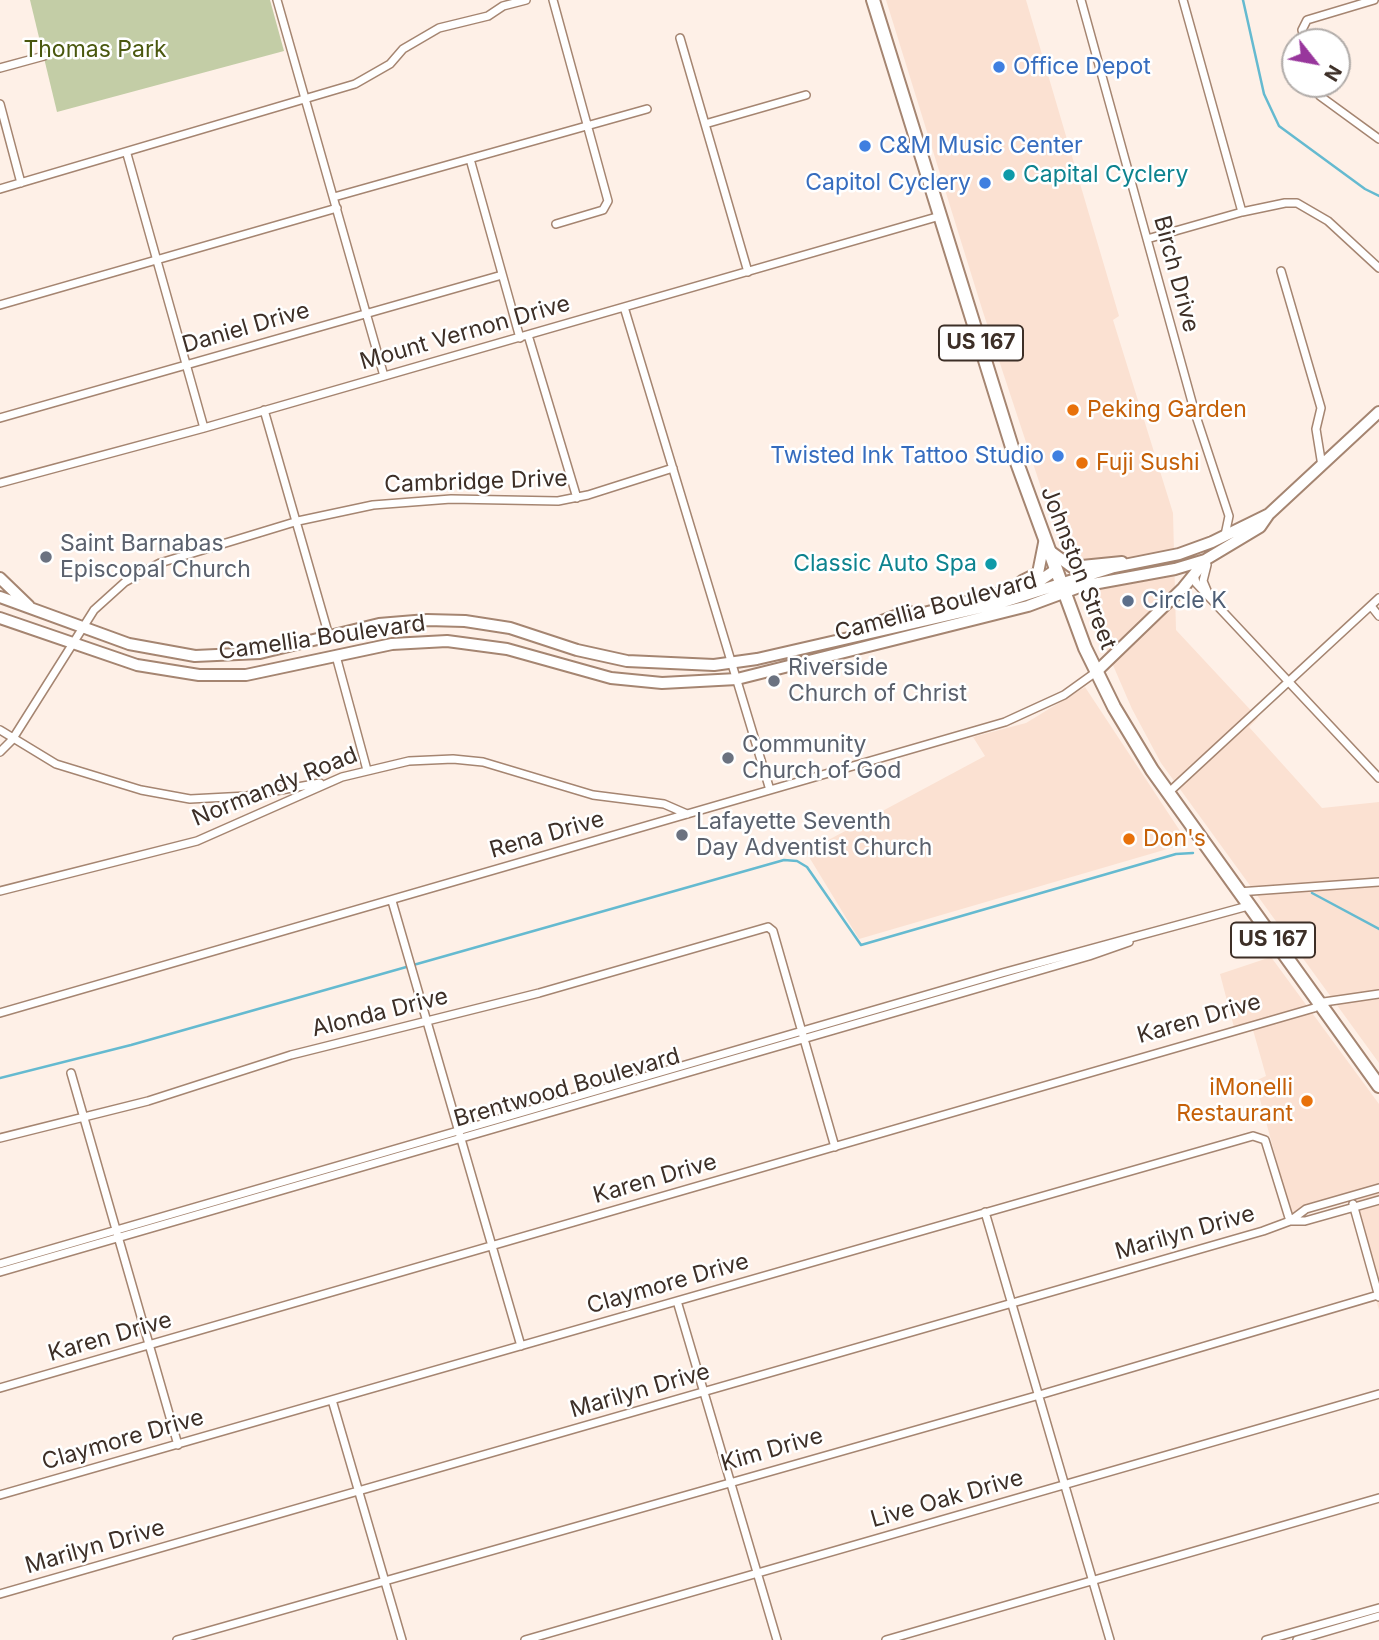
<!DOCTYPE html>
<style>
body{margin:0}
#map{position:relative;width:1379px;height:1640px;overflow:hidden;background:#fef0e7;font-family:Inter,sans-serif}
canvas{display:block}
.north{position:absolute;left:1281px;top:28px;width:70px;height:70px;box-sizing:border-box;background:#fff;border:2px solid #b1aca9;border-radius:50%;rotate:121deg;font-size:19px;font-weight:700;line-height:28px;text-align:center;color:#3d2f27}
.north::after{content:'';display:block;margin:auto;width:24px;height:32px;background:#98369c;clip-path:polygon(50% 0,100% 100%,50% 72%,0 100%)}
</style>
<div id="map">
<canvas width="1379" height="1640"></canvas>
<div class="north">N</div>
</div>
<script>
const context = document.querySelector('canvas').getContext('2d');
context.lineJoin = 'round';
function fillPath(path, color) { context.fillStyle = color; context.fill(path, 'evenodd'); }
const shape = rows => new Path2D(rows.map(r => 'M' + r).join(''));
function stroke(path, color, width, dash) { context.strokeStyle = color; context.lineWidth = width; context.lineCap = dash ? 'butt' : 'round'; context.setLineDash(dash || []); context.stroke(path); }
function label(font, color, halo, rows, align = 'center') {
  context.font = font + ' Inter,sans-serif'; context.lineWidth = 5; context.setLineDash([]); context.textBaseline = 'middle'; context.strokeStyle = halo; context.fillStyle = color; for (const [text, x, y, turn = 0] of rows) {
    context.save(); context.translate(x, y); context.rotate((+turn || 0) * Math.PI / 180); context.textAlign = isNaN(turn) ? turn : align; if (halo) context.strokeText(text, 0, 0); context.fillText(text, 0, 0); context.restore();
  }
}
const built = shape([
 [886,0,1026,0,1119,316,1113,320,1173,513,1176,630,1258,718,1249,727,1322,808,1379,802,1379,1063,1161,763,1132,709,1057,536,983,312],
 [1085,687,1188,843,859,939,806,852,985,756,973,737,1026,723],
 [1271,957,1379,1104,1379,1310,1348,1202,1292,1218,1255,1081,1266,1076,1253,1030,1236,1035,1220,974]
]);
const green = shape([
 [30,0,270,0,284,51,57,112]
]);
const stream = shape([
 [1243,0,1264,94,1279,126,1365,189,1379,196],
 [1312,893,1379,929],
 [0,1078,131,1045,784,860,797,861,807,867,861,945,1176,854,1193,853]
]);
const street = shape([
 [277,0,384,376],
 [553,0,608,201,603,210,556,224],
 [1081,0,1195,413,1229,516,1225,535],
 [1183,0,1242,212],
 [680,38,748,272],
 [1305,42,1302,30,1307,20,1374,0],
 [0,68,44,56],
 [1314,84,1320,96,1379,139],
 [0,104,21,183],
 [705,124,806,95],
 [127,154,204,428],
 [470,159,520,338],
 [0,189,355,84,390,64,403,49,439,28,488,16,503,6,526,0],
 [334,197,647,109],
 [1147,239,1242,212,1285,203,1297,203,1328,221,1379,268],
 [1281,271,1321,408,1316,429,1322,466],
 [0,305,337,208],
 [624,307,770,790],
 [528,335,577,498],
 [264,410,329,636],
 [0,418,502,275],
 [0,483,204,428,940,216],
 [1207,565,1203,581,1208,593],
 [1194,574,1196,583,1379,778],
 [1371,606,1379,616],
 [336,656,367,770],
 [0,730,56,764,141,790,190,799,247,796,320,783],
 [0,752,12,740,94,610,125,582,160,563,298,521,373,505,451,499,558,501,588,495,673,468],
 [1168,793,1379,598],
 [0,891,197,841,342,777,409,761,453,759,483,762,593,795,664,804,687,814],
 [1238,892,1379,882],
 [392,901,521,1346],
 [0,1013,1005,722,1064,695,1096,672],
 [71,1073,178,1445],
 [0,1138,148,1101,291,1055,539,993,768,927,773,931,835,1147],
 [1353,1204,1379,1297],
 [985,1212,1110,1640],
 [0,1264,1002,973,1248,906],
 [0,1272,1089,956,1129,942],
 [677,1301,777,1640],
 [0,1388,1314,1008,1324,1002,1379,994],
 [332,1400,402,1640],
 [0,1495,1253,1136,1265,1140,1290,1221,1305,1221,1379,1200],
 [0,1594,1263,1231,1290,1221,1306,1209,1379,1188],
 [177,1640,1036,1396,1378,1295],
 [525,1640,1379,1394],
 [886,1640,1379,1498],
 [1266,1640,1379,1608],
 [1297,1640,1379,1616]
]);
const secondary = shape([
 [1050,551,1072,567,1122,562],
 [0,578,29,606],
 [1022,581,1038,573,1044,543],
 [0,597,129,644,195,656,260,653,379,624,427,620,465,621,510,628,577,650,627,661,714,665,757,659,997,604,1114,567,1179,554,1212,542,1269,514],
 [0,618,137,665,199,675,246,675,392,644,447,641,507,649,611,678,662,683,737,679,1028,606,1082,586,1175,569,1205,560,1260,527,1269,514,1379,412],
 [901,619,1035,584,1054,571],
 [858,630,908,611],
 [1096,672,1183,588,1205,561]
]);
const primary = shape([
 [873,0,1016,460,1085,648,1114,707,1152,770,1379,1086]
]);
const markers = [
 [999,67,7,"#3f7fe0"],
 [865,146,7,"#3f7fe0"],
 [1009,175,7,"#0f9aa8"],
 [985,183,7,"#3f7fe0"],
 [1073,410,7,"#e8710a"],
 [1058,456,7,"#3f7fe0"],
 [1082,463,7,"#e8710a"],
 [46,557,7,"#6b7280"],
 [991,564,7,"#0f9aa8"],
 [1128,601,7,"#5c6f8a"],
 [774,681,7,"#6b7280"],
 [728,758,7,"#6b7280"],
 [682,835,7,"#6b7280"],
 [1129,839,7,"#e8710a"],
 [1307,1101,7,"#e8710a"]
];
const shields = [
 [981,343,84],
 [1273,940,84]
];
const shieldNames = [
 ["US 167",981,343],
 ["US 167",1273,940]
];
const parkNames = [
 ["Thomas Park",95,50]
];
const shopNames = [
 ["Office Depot",1013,67],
 ["C&M Music Center",879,146],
 ["Capitol Cyclery",971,183,"right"],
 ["Twisted Ink Tattoo Studio",1044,456,"right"]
];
const cultureNames = [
 ["Capital Cyclery",1023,175],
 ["Classic Auto Spa",977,564,"right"]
];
const streetNames = [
 ["Birch Drive",1176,274,75],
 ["Daniel Drive",246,328,-16],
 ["Mount Vernon Drive",465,333,-16],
 ["Cambridge Drive",476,482,-2],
 ["Johnston Street",1078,568,69],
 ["Camellia Boulevard",936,607,-15],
 ["Camellia Boulevard",322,638,-8],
 ["Normandy Road",275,787,-22],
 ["Rena Drive",547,835,-16],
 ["Alonda Drive",380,1013,-14],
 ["Karen Drive",1199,1019,-16],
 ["Brentwood Boulevard",567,1088,-16],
 ["Karen Drive",655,1179,-16],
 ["Marilyn Drive",1185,1233,-16],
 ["Claymore Drive",668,1284,-16],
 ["Karen Drive",110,1337,-16],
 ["Marilyn Drive",640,1391,-16],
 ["Claymore Drive",123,1440,-16],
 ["Kim Drive",772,1450,-16],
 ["Live Oak Drive",947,1499,-16],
 ["Marilyn Drive",95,1547,-16]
];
const foodNames = [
 ["Peking Garden",1087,410],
 ["Fuji Sushi",1096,463],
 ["Don's",1143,839],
 ["iMonelli",1293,1088,"right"],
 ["Restaurant",1293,1114,"right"]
];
const worshipNames = [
 ["Saint Barnabas",60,544],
 ["Episcopal Church",60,570],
 ["Riverside",788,668],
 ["Church of Christ",788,694],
 ["Community",742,745],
 ["Church of God",742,771],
 ["Lafayette Seventh",696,822],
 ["Day Adventist Church",696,848]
];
const serviceNames = [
 ["Circle K",1142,601]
];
fillPath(built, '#fbe1d2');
fillPath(green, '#c3cda6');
stroke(stream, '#65bad0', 2.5);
stroke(street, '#a58571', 10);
stroke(secondary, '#a58571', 14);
stroke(primary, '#a58571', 16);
stroke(street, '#fff', 7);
stroke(secondary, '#fff', 10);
stroke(primary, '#fff', 12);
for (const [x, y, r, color] of markers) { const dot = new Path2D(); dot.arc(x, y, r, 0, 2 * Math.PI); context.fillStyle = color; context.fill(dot); stroke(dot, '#fff', 2.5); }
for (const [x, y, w] of shields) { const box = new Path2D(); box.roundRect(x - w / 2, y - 17.5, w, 35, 5); context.fillStyle = '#fff'; context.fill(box); stroke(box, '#3d2f27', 2); }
label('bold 21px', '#3d2f27', null, shieldNames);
label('23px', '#4a580f', '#fff', parkNames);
label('23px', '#366cbe', '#fff', shopNames, 'left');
label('23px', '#0d838f', '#fff', cultureNames, 'left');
label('23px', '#3d2f27', '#fff', streetNames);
label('23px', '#c56008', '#fff', foodNames, 'left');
label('23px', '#5b616d', '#fff', worshipNames, 'left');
label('23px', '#4e5e75', '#fff', serviceNames, 'left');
</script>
